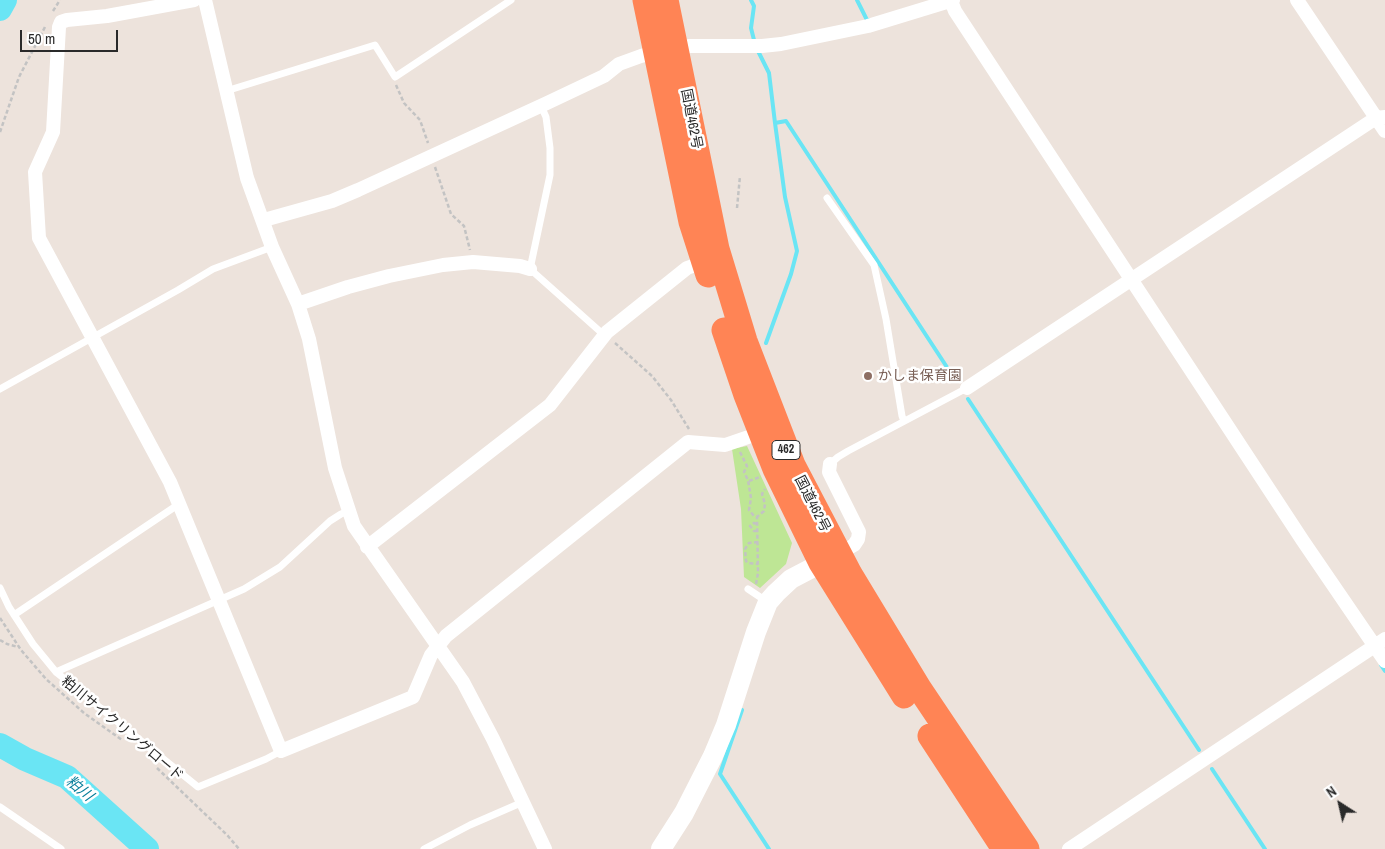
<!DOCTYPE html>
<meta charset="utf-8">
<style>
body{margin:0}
#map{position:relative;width:1385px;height:849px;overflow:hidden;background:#ede3dc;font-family:"Archivo Narrow",sans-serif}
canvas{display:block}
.north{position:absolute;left:1315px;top:779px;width:50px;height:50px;-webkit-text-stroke:4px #fff;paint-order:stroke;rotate:325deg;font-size:14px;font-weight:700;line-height:20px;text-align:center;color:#2a2a2a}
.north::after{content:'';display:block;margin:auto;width:18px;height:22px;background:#2a2a2a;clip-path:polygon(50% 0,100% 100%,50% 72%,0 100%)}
.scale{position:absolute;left:20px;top:30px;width:98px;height:22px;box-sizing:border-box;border:2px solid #2a2a2a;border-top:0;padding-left:6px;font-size:15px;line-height:18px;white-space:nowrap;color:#2a2a2a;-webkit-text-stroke:4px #fff;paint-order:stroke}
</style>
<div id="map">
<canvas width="1385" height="849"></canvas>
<div class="north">N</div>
<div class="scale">50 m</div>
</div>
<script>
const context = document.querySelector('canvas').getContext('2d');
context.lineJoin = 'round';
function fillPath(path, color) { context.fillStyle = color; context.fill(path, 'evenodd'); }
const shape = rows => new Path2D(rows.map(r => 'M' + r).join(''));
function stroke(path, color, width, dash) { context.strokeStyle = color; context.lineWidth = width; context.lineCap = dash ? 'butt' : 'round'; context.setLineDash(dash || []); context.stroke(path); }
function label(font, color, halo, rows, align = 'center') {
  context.font = font + ' "Archivo Narrow","Noto Sans JP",sans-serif'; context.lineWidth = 5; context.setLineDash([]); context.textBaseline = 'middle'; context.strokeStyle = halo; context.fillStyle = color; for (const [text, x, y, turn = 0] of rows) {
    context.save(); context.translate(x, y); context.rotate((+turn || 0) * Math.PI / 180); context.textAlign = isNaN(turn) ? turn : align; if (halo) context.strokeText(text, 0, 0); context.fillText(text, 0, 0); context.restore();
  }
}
const green = shape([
 [747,446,792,543,786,564,760,588,744,577,741,509,732,449]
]);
const stream = shape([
 [751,0,754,6,751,28,754,40],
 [857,0,867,20,870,20],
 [758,51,769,73,775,123,786,121,956,381],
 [766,343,791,274,797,251,785,197,775,123],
 [968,399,1199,750],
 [1381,665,1385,671],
 [742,710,720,774,769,849],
 [1212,769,1265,849]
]);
const river = shape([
 [0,9,5,0],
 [0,745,25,759,67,777,147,849]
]);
const path = shape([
 [53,11,60,0],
 [396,85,404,103,420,120,428,143],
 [0,132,19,77,46,25],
 [435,167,451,214,464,226,470,250],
 [737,208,740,176],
 [615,343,652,376,671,400,689,429],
 [740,452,747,466,744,472,748,480,751,498,749,510,754,516,757,517,764,511,765,504,762,494,765,489],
 [749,481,760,477],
 [757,531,754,531,750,526,754,523,757,524],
 [758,542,749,543,745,549,746,561,748,563,758,564],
 [756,584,758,573,757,517],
 [0,618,21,650,46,679,84,713,122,740],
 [0,640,7,644,18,647],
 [157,768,228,836,239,849]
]);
const lane = shape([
 [226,91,375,45,395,77,511,0],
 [541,106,546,117,550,148,550,175,530,269,604,335],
 [827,198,874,265,886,319,902,416,904,421],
 [0,389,178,290,213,269,272,247],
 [830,464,838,457,848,451,967,388],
 [0,588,9,607,33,644,56,672,198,787,266,759,281,751],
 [748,589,766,601],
 [14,615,179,504],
 [56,672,244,589,280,567,330,521,341,514,349,511],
 [0,807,61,849],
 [424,849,470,825,523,802]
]);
const street = shape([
 [194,0,107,16,67,20,61,22,59,27,53,132,35,172,39,238,170,482,281,751,413,697,431,655,446,636,688,442,725,445,760,433],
 [205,0,247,178,272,247,298,304,309,339,335,468,354,526,463,682,493,739,545,849],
 [1297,0,1385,131],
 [951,1,955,11,1303,541,1385,661],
 [264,220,332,201,358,190,547,103,604,76,619,64,641,56,655,52,690,46,762,46,781,44,868,26,953,0],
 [298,304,348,287,389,276,443,265,473,262,520,266,530,269],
 [967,388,1376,118,1385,117],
 [830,464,829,472,859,532,858,539,854,545,838,554],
 [367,547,550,405,607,332,687,268,704,262],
 [1069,849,1385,639]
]);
const secondary = shape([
 [661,849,684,813,713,756,726,725,756,632,768,602,776,593,791,579,833,557]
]);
const highway = shape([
 [645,0,691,222,708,275],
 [666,0,717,249,745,341,793,465,850,574,919,688,1027,849],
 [724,330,746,395,775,469,821,563,904,696],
 [930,736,1004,849]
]);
const markers = [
 [868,376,5,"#8d6e63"]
];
const shields = [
 [786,450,28]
];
const shieldNames = [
 ["462",786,450]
];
const streetNames = [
 ["国道462号",691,119,79],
 ["国道462号",812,504,63],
 ["粕川サイクリングロード",122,729,40]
];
const educationNames = [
 ["かしま保育園",878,376]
];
const waterNames = [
 ["粕川",79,789,40]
];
fillPath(green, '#bee695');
stroke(stream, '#6ae5f4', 4);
stroke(river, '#6ae5f4', 24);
stroke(path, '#c3c3c3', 2.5, [4, 2.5]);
stroke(lane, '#fff', 7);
stroke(street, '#fff', 14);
stroke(secondary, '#fff', 20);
stroke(highway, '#ff8455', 25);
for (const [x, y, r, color] of markers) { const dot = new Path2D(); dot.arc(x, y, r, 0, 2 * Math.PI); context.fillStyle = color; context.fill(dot); stroke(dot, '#fff', 2); }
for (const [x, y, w] of shields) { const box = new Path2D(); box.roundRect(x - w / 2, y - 9.5, w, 19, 4); context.fillStyle = '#fff'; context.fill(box); stroke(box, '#2a2a2a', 1); }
label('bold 12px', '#2a2a2a', null, shieldNames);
label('14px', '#2a2a2a', '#fff', streetNames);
label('14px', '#785e54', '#fff', educationNames, 'left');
label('italic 15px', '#087f9b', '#fff', waterNames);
</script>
